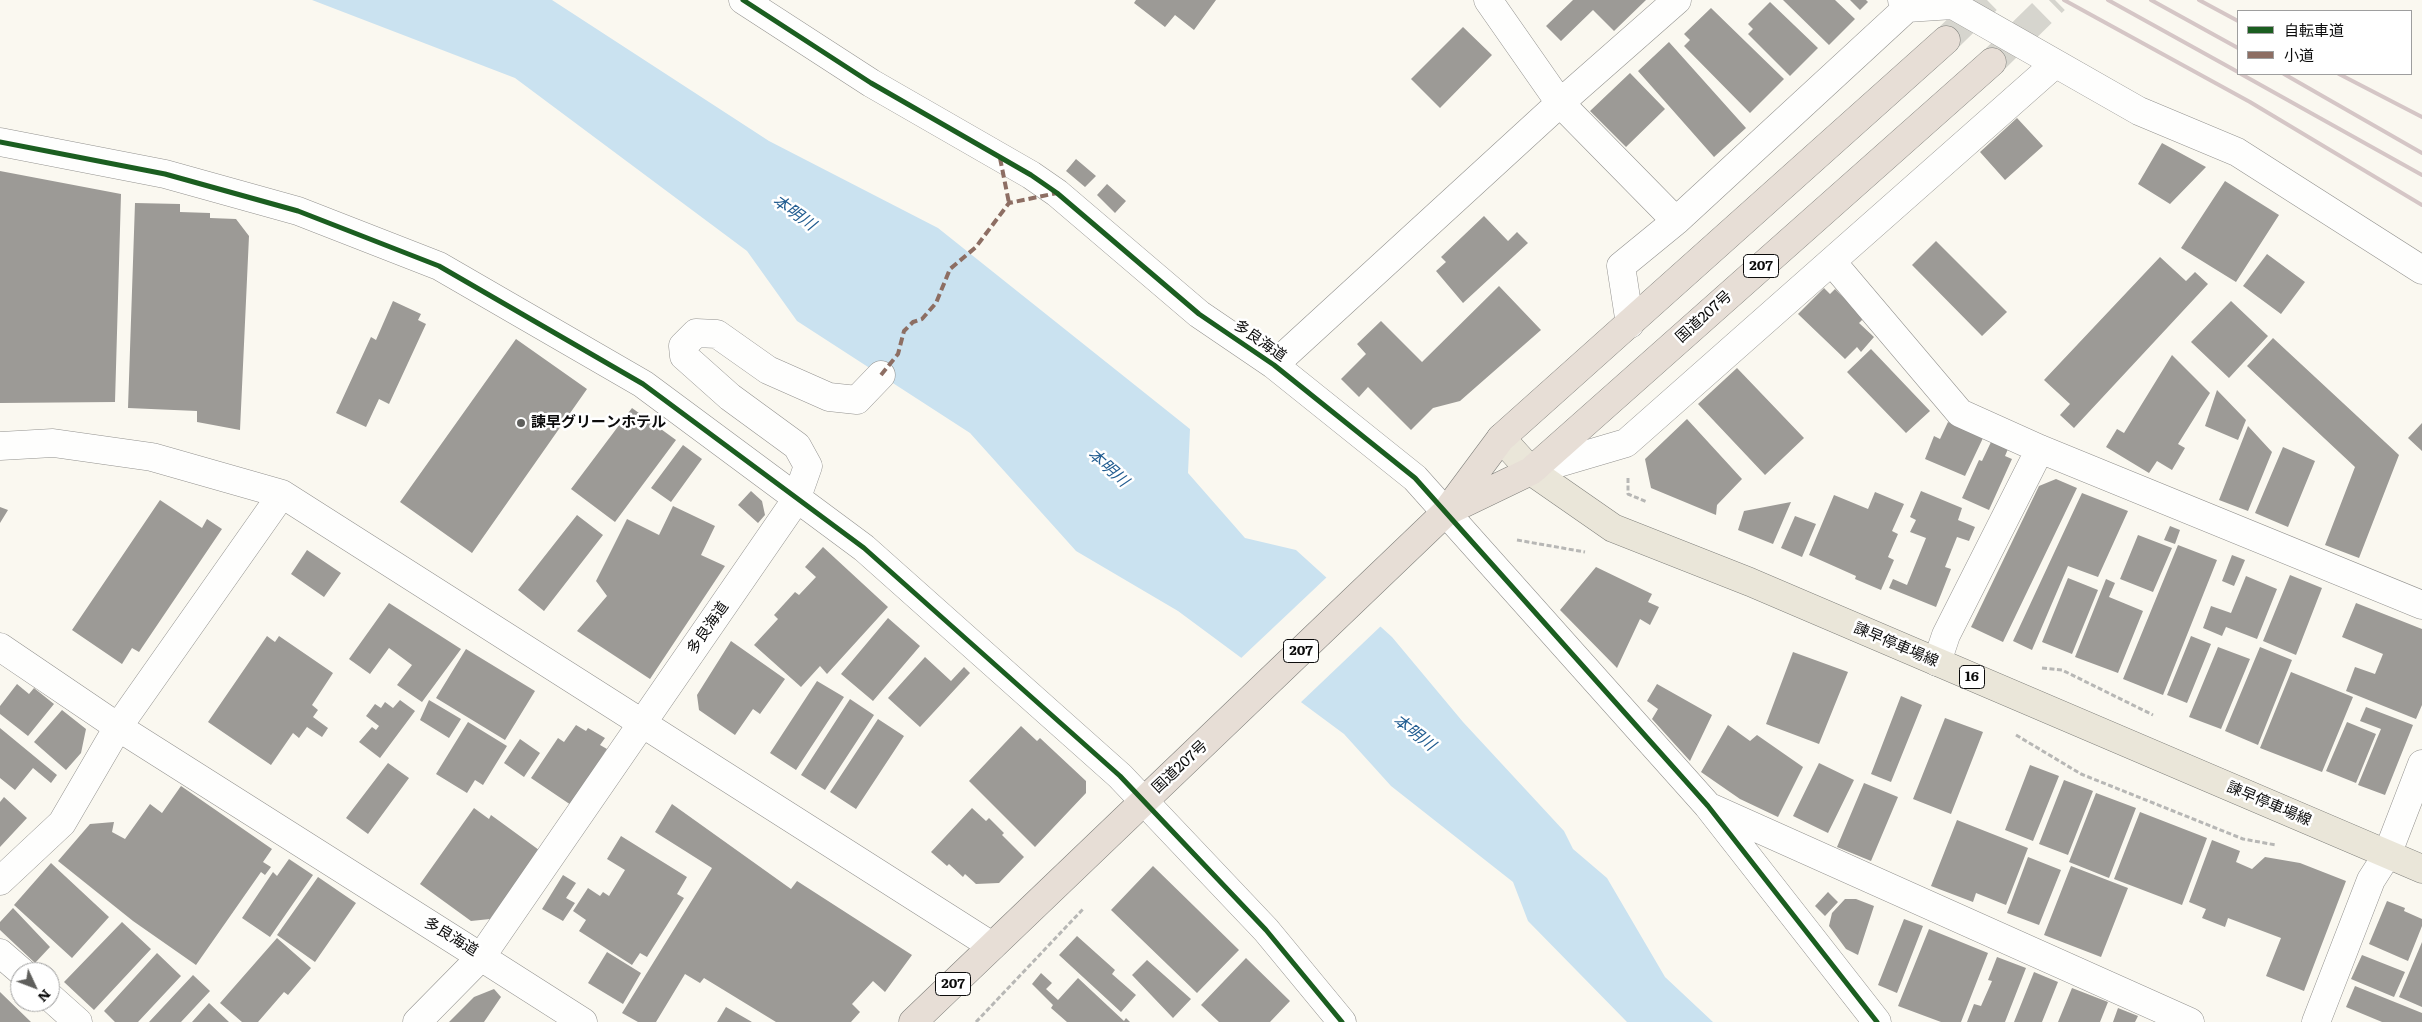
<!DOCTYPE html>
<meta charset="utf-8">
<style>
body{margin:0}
#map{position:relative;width:2422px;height:1022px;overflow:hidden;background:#faf8f0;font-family:Literata,"Noto Sans JP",serif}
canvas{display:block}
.legend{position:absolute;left:2237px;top:10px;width:175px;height:65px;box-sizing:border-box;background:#fff;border:1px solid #9e9e9e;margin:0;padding:6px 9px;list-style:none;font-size:15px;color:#0c0c0c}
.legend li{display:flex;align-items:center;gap:10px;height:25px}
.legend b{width:25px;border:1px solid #9e9e9e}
.north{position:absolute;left:10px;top:962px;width:50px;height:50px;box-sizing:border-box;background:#fff;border:1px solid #9e9e9e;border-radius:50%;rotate:133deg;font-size:14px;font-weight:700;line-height:20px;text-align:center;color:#0c0c0c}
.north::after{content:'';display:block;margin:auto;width:18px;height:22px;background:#5f5f5c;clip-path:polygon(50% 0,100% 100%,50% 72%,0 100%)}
</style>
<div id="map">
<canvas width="2422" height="1022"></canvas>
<ul class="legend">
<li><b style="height:6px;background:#1b5e20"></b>自転車道</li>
<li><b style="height:6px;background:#8d6e63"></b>小道</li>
</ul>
<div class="north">N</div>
</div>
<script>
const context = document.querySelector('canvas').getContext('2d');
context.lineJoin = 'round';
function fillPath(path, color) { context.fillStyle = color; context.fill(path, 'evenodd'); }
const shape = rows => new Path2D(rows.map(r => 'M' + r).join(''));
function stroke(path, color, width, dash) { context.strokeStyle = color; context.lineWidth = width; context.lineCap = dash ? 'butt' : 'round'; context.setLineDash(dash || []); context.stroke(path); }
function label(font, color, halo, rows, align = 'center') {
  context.font = font + ' Literata,"Noto Sans JP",serif'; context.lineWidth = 5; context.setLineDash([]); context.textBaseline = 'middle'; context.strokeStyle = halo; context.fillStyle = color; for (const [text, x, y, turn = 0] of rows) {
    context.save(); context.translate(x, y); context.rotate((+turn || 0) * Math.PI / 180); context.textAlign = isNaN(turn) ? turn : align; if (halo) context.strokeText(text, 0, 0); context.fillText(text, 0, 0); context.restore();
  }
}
const water = shape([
 [312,0,552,0,769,141,938,228,1190,429,1188,473,1245,538,1296,550,1392,637,1463,722,1564,831,1573,849,1607,878,1665,977,1713,1022,1627,1022,1528,921,1513,882,1391,786,1344,734,1178,611,1076,551,970,433,797,321,747,251,515,78]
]);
const pier = shape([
 [1328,576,1382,625,1299,704,1239,660]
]);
const building = shape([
 [1136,0,1216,0,1194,30,1175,15,1165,27,1134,3],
 [1573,0,1646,0,1614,31,1593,10,1561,41,1546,26],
 [1783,0,1835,0,1855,19,1829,45],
 [1850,0,1866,0,1868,2,1860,10],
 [1770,2,1818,48,1790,76,1748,34,1753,29,1748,24],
 [1711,8,1784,79,1750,113,1684,46,1690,40,1684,34],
 [1463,27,1492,55,1440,108,1411,79],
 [1669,42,1746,128,1714,157,1638,71],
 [1630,73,1665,109,1626,147,1590,111],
 [2017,118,2043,146,2005,180,1980,152],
 [2162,143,2206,167,2170,204,2138,184],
 [1076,159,1096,176,1085,187,1066,171],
 [0,171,121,194,115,402,0,403],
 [2225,181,2279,215,2236,282,2181,248],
 [1107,184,1126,201,1115,213,1097,195],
 [135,203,180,204,180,212,210,213,210,218,236,219,249,236,240,430,197,422,197,411,128,408],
 [1484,216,1508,241,1517,232,1528,243,1463,303,1436,271,1446,262,1441,257],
 [1936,241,2007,312,1982,336,1912,265],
 [2267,254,2305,282,2281,314,2243,286],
 [2160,257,2186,281,2195,272,2208,284,2074,428,2060,415,2070,404,2044,380],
 [1499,286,1541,330,1460,401,1433,408,1411,430,1368,387,1359,397,1341,379,1366,354,1357,344,1381,321,1422,362],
 [1824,288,1830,294,1835,289,1864,318,1859,323,1874,337,1861,352,1857,347,1845,359,1798,314],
 [393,301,421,314,418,320,426,324,389,404,379,399,366,427,336,413,371,337,376,340],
 [2231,301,2268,336,2229,378,2191,342],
 [2273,338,2399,455,2359,558,2325,545,2355,467,2247,366],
 [516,339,587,389,472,553,400,502],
 [1871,349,1930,411,1906,433,1847,372],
 [2172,355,2210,393,2178,444,2185,448,2172,470,2157,461,2149,473,2106,447,2117,429,2124,433],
 [1737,368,1804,438,1765,475,1698,404],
 [2217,390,2246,420,2238,440,2205,426],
 [632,408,676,440,615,522,571,489],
 [1687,419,1742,479,1717,505,1716,515,1651,488,1645,459],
 [1948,422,1983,438,1965,476,1925,459,1934,436,1940,439],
 [2422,423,2422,451,2408,438],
 [2248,426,2272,452,2248,511,2219,500],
 [1991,442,2008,449,2005,456,2012,459,1989,510,1962,498,1979,460,1982,461],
 [683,445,702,459,671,502,651,488],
 [2283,447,2315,461,2288,527,2255,513],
 [2056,479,2077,488,2003,642,1971,627,2039,486],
 [751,491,762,501,765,515,758,523,738,505],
 [1921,491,1962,508,1958,520,1975,527,1969,541,1957,537,1945,567,1951,569,1936,607,1889,588,1893,579,1907,585,1926,538,1910,532,1916,520,1910,517],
 [1875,492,1904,504,1892,531,1898,534,1888,557,1894,560,1881,590,1855,579,1856,576,1809,555,1834,495,1868,509],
 [2082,493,2128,511,2098,577,2068,566,2032,650,2013,641],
 [160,500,202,528,207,519,222,529,139,652,132,648,122,664,72,630],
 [1791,502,1773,544,1738,530,1744,511],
 [673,506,715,526,701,555,725,566,650,679,577,631,607,596,596,581,627,519,659,535],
 [0,507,8,510,0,523],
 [577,515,603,535,544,611,518,590],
 [1795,516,1816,524,1802,557,1781,548],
 [2170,526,2180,530,2175,544,2164,540],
 [2138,535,2172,548,2153,592,2120,579],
 [2178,545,2217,560,2163,695,2123,679],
 [823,547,888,607,827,674,820,666,801,687,754,645,778,619,774,615,795,592,799,595,816,577,805,567],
 [307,550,341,573,324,597,291,574],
 [2232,555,2245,560,2234,586,2222,581],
 [1596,567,1652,594,1648,602,1659,607,1650,625,1640,619,1617,668,1560,610],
 [2290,575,2322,588,2296,655,2263,641],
 [2246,576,2277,589,2257,639,2226,627,2222,636,2203,628,2211,606,2231,613],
 [2068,578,2098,590,2072,654,2042,642],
 [2106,579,2115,583,2109,597,2143,611,2118,673,2075,657],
 [389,603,461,649,422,702,397,685,412,665,389,648,370,674,349,659],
 [2356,603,2422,629,2422,705,2416,719,2346,691,2355,667,2375,674,2383,654,2342,637],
 [888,618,920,646,873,701,841,674],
 [267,636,275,642,279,636,333,673,312,705,318,710,313,717,328,728,322,737,307,727,299,738,293,733,271,765,208,722],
 [2191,636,2211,644,2187,703,2167,695],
 [731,641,785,679,760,714,753,709,735,735,699,710,697,695],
 [2218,647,2250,659,2221,729,2189,717],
 [2260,647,2292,660,2258,745,2225,731],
 [466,649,535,691,505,740,436,698],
 [1793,652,1848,672,1819,744,1766,724],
 [925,657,951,681,964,667,970,673,920,727,888,698],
 [2291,672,2353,697,2322,772,2260,748],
 [817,681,844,697,796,770,770,753],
 [17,684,29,694,34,688,54,704,28,736,0,714,0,706],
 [1657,684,1712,715,1690,761,1652,719,1658,709,1647,701],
 [1901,696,1922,705,1891,782,1871,774],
 [850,699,874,715,825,790,801,775],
 [400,700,415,711,380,758,359,742,372,727,376,730,379,726,366,716,375,704,381,708,385,702,393,708],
 [429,700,461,719,449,738,420,720],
 [2366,707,2413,725,2385,795,2358,785,2381,729,2360,721],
 [62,710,86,729,81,753,66,770,34,742],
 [1945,718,1983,732,1951,814,1913,799],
 [878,719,904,736,856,809,830,792],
 [468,722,507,746,483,785,475,780,467,793,436,774],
 [2347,722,2376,734,2356,783,2326,771],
 [576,725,586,731,588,728,605,738,600,745,607,749,571,805,531,778,558,738,564,742],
 [1728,725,1750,741,1757,735,1803,767,1778,817,1740,799,1701,772],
 [1021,726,1037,741,1040,738,1086,781,1086,793,1035,847,969,781],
 [0,728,57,775,51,783,33,768,15,790,0,778],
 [520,739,540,753,524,777,504,763],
 [388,763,409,778,368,834,346,818],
 [1819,763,1854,780,1828,833,1793,816],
 [2030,765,2059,776,2033,841,2005,830],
 [2064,780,2093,791,2068,855,2039,844],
 [1864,783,1898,797,1871,861,1837,847],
 [181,786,272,849,263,862,271,867,265,875,261,872,196,965,133,921,58,861,90,824,114,822,112,832,125,839,150,804,162,813],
 [2096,793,2136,808,2109,878,2069,862],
 [4,797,27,818,0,847,0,802],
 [672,804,791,889,797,881,912,955,885,992,873,981,852,1004,860,1012,851,1022,776,1022,704,978,700,983,685,974,656,1022,638,1022,622,1013,712,868,655,832],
 [474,808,489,819,491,815,539,850,490,919,471,921,420,884],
 [972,808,986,821,989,818,1004,833,1002,835,1024,857,999,883,976,884,965,874,963,877,949,864,947,866,931,852],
 [2140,812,2207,838,2182,905,2114,879],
 [1957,820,2028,848,2006,905,1976,893,1973,902,1931,886],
 [621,836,687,877,677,894,684,898,647,957,640,953,632,965,579,931,586,920,573,911,588,888,600,896,603,892,609,896,625,870,607,859],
 [2212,840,2240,851,2236,862,2252,869,2265,857,2300,863,2346,881,2304,991,2266,976,2281,938,2228,918,2225,927,2202,918,2206,909,2189,902],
 [2028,857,2061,870,2039,925,2007,913],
 [289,859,313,875,270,937,242,918,273,872,277,876],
 [51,863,109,917,72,958,14,905],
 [1153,866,1239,950,1197,993,1111,910],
 [2071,866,2128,888,2101,957,2044,935],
 [563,875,576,883,566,898,575,903,563,921,542,909],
 [318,877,356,903,315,962,277,935],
 [1828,892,1838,902,1825,916,1815,906],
 [1845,899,1856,899,1874,906,1858,955,1846,949,1829,926,1832,913],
 [2387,901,2405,908,2404,911,2422,919,2422,926,2408,961,2369,944],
 [13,908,50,947,35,963,0,930,0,922],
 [1904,919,1923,926,1897,993,1878,985],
 [122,922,151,949,94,1010,64,982],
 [1929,929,1988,953,1961,1022,1941,1022,1898,1006],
 [1077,936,1115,970,1112,974,1136,995,1121,1012,1059,955],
 [277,938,311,968,288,995,284,992,258,1022,242,1022,220,1003],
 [2422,942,2422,1007,2399,997],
 [607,952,641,973,623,1004,588,983],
 [157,953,181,976,138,1022,115,1022,104,1011],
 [2362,955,2405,972,2394,997,2351,979],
 [1997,957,2026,968,2005,1022,1967,1022,1974,1004,1981,1006,1992,981,1988,980],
 [1246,958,1290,1001,1270,1022,1219,1022,1201,1005],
 [1147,960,1191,999,1173,1018,1132,975],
 [2034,972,2058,982,2042,1022,2014,1022],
 [1041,973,1052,983,1046,989,1058,1000,1078,978,1124,1021,1126,1018,1130,1022,1067,1022,1051,1008,1053,1005,1032,984],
 [193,975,210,991,181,1022,149,1022],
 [2355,986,2422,1013,2422,1022,2382,1022,2346,1007],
 [2072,988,2108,1002,2100,1022,2058,1022],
 [494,989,501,997,484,1022,449,1022,474,997],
 [0,992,31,1022,0,1022],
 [209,1003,229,1022,192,1022],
 [726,1007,752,1022,717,1022],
 [2118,1008,2138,1016,2135,1022,2113,1022]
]);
const highwayTunnel = shape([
 [1946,40,1987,0],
 [1992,62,2055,0]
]);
const path = shape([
 [1628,478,1628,494,1647,502],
 [1517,540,1585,552],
 [2042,668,2062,670,2153,715],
 [2016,735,2081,774,2243,839,2276,845],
 [976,1022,1084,908]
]);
const minor = shape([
 [743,0,871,83,1031,175,1057,193,1199,314,1274,365,1415,478,1708,806,1877,1022],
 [1488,0,1560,103,1676,221],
 [1902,0,1907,8,1953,5,2139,111,2237,152,2422,270],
 [0,142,165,174,298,211,439,266,643,384,864,548,1120,776,1266,930,1342,1022],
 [1832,262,1960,413,2040,449,2422,605],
 [1630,324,1621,266,1676,221,1907,8],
 [1274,365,1560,103,1677,0],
 [0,446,53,443,152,457,282,494,992,946],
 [1531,471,1626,443,2055,64],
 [0,647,118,727,282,494],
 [1937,662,1946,635,2040,449],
 [1712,808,2190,1022],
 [0,881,62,823,118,727,481,957,796,500,808,466,797,446,730,397,684,356,683,346,696,333,717,334,768,370,829,397,857,400,881,375],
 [0,953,22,972],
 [50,997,78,1022],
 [417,1022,481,957,583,1022],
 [2316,1022,2371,880,2387,855,2422,764]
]);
const major = shape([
 [1501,438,1531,471,1613,528,1750,582,2422,869]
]);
const highway = shape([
 [1450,510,1531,471,1992,62],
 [913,1022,1446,512,1501,438,1946,40]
]);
const rail = shape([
 [2064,0,2250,102,2422,205],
 [2108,0,2238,72],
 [2151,0,2238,48],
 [2199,0,2238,21],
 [2241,74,2422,175],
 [2284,74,2422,153],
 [2339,74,2422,117]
]);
const quiet = shape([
 [1000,158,1009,203],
 [881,375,898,354,904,331,913,322,922,319,936,303,950,269,976,247,1009,203,1057,193]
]);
const cycleway = shape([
 [743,0,871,83,1031,175,1057,193,1199,314,1274,365,1415,478,1708,806,1877,1022],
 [0,142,165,174,298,211,439,266,643,384,864,548,1120,776,1266,930,1342,1022]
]);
const markers = [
 [521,423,5,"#5f5f5c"]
];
const shields = [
 [1761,266,35],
 [1301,651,35],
 [1972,677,25],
 [953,984,35]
];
const shieldNames = [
 ["207",1761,266],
 ["207",1301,651],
 ["16",1972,677],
 ["207",953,984]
];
const streetNames = [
 ["国道207号",1704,317,-42],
 ["多良海道",1260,341,35],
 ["多良海道",708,628,-55],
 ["諫早停車場線",1896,645,23],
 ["国道207号",1180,767,-43],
 ["諫早停車場線",2269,804,23],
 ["多良海道",451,937,31]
];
const poiNames = [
 ["諫早グリーンホテル",531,423]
];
const waterNames = [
 ["本明川",794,213,36],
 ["本明川",1108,468,42],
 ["本明川",1414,733,38]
];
fillPath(water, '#cae2f0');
fillPath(pier, '#faf8f0');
fillPath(building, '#9c9a96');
stroke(highwayTunnel, '#d6d5ce', 28, [28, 14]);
stroke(minor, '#93928f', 29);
stroke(major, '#80807c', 29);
stroke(highway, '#80807c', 29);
stroke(path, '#b7b7b5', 3, [5, 2.5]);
stroke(minor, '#fefefd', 28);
stroke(major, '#eae6d9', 28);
stroke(highway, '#e7ded6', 28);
stroke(rail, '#d5c6c6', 4);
stroke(quiet, '#8d6e63', 4, [8, 4]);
stroke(cycleway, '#1b5e20', 5);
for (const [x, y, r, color] of markers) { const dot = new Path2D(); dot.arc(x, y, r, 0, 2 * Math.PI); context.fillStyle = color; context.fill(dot); stroke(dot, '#fff', 2); }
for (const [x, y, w] of shields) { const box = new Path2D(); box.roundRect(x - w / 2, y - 11.5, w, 23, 4); context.fillStyle = '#fff'; context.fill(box); stroke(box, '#0c0c0c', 1); }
label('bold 14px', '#0c0c0c', null, shieldNames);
label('15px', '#0c0c0c', '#fff', streetNames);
label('bold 15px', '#0c0c0c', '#fff', poiNames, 'left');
label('italic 16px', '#225d91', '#fff', waterNames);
</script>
